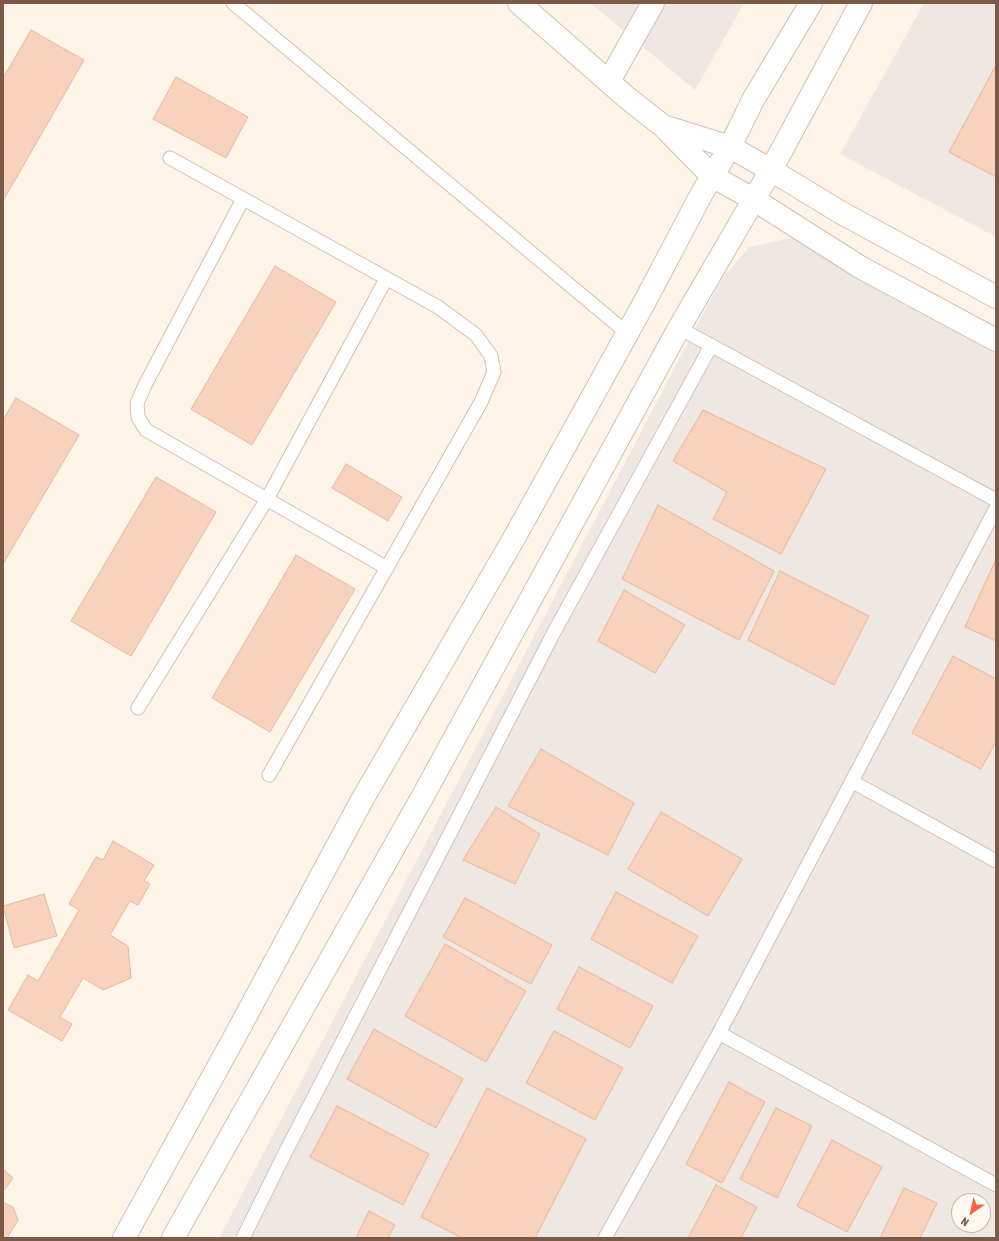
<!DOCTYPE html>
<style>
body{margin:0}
#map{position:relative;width:999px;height:1241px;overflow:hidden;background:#fef5e8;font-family:"Asap Condensed",sans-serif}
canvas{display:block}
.frame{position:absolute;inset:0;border:4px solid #7d5948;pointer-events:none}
.north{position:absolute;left:951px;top:1193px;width:40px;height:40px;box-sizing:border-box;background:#fff9f1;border:1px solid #cbb9ad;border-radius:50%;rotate:214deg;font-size:11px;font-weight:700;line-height:16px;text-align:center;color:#7d5948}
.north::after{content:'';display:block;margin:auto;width:14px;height:18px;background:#f46441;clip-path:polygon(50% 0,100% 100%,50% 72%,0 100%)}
</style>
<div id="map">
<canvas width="999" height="1241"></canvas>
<div class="frame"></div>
<div class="north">N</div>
</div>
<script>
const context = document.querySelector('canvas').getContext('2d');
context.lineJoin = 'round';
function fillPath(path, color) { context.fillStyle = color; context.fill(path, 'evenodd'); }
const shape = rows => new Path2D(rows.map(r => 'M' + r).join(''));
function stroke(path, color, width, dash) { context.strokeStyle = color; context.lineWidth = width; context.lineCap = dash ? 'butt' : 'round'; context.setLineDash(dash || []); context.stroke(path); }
const industrial = shape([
 [590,3,744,3,695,90],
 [924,3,996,3,996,237,840,154],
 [791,238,849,254,996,332,996,1238,219,1238,720,281,749,247],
 [959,1201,983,1201,983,1225,959,1225]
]);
const building = shape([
 [31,30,84,60,3,201,3,78,31,30],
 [996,65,996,177,949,152,996,65],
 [176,77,248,117,226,158,153,119,176,77],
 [275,266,336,302,252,445,191,409,275,266],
 [16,398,79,435,3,564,3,420,16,398],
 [703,410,826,469,781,554,713,519,727,492,673,461,703,410],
 [346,464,402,497,388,521,332,488,346,464],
 [156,477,216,512,131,656,71,621,156,477],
 [658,505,774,571,739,640,622,579,658,505],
 [296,555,355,589,270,732,212,698,296,555],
 [996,559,996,641,965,627,996,559],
 [780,571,869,616,834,685,748,640,780,571],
 [624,590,685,625,655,673,598,641,624,590],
 [953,656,996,679,996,741,981,769,912,733,953,656],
 [541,749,634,803,608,855,508,806,541,749],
 [496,807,540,834,515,884,463,860,496,807],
 [661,812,742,859,708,916,628,869,661,812],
 [113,841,154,865,144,881,150,884,138,905,130,901,110,935,128,946,131,978,103,990,83,978,60,1017,72,1024,62,1041,8,1010,28,975,38,981,79,910,69,904,96,857,103,860,113,841],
 [616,892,698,936,672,983,591,939,616,892],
 [44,894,57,936,14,948,3,906,44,894],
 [465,898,552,945,531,984,443,937,465,898],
 [445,944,526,991,486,1062,405,1016,445,944],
 [579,967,653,1006,630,1048,557,1009,579,967],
 [374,1029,463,1079,436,1128,347,1079,374,1029],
 [554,1031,623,1068,595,1120,526,1083,554,1031],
 [729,1082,765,1102,722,1183,686,1164,729,1082],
 [487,1088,586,1139,535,1238,462,1238,421,1217,487,1088],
 [337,1106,429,1154,403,1205,310,1157,337,1106],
 [776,1108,812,1126,777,1198,740,1179,776,1108],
 [832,1140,882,1167,847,1232,797,1206,832,1140],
 [3,1169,13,1178,3,1192,3,1169],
 [716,1185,757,1207,741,1238,688,1238,716,1185],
 [904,1188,937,1203,920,1238,880,1238,904,1188],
 [3,1193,3,1202,13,1207,18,1220,7,1238,3,1238,3,1193],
 [369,1211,395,1225,388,1238,356,1238,369,1211]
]);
const lane = shape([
 [233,3,627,333],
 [170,158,438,307,476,335,491,356,494,372,481,402,269,775],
 [243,199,145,385,137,403,138,417,146,430,387,568],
 [679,328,996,500],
 [138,708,267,499,386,279],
 [853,782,996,861],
 [719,1033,996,1185],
 [243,1238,285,1153,553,634,711,346],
 [605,1238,719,1033,996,508]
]);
const street = shape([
 [609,81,653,3]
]);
const secondary = shape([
 [519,3,626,97,663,126,712,176,753,199,860,267,996,340],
 [666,127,730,147,771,170,840,212,996,297],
 [124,1238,234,1038,362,800,513,540,643,305,702,193,730,147,753,100,811,3],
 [173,1238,424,794,679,328,771,170,861,3]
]);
fillPath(industrial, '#efe8e2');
fillPath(building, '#f7d2bd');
stroke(building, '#ecb79b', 1);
stroke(lane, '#d5beaf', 15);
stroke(street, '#d5beaf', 24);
stroke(secondary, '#d9beab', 24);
stroke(lane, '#fff', 13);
stroke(street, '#fff', 22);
stroke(secondary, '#fff', 22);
</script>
